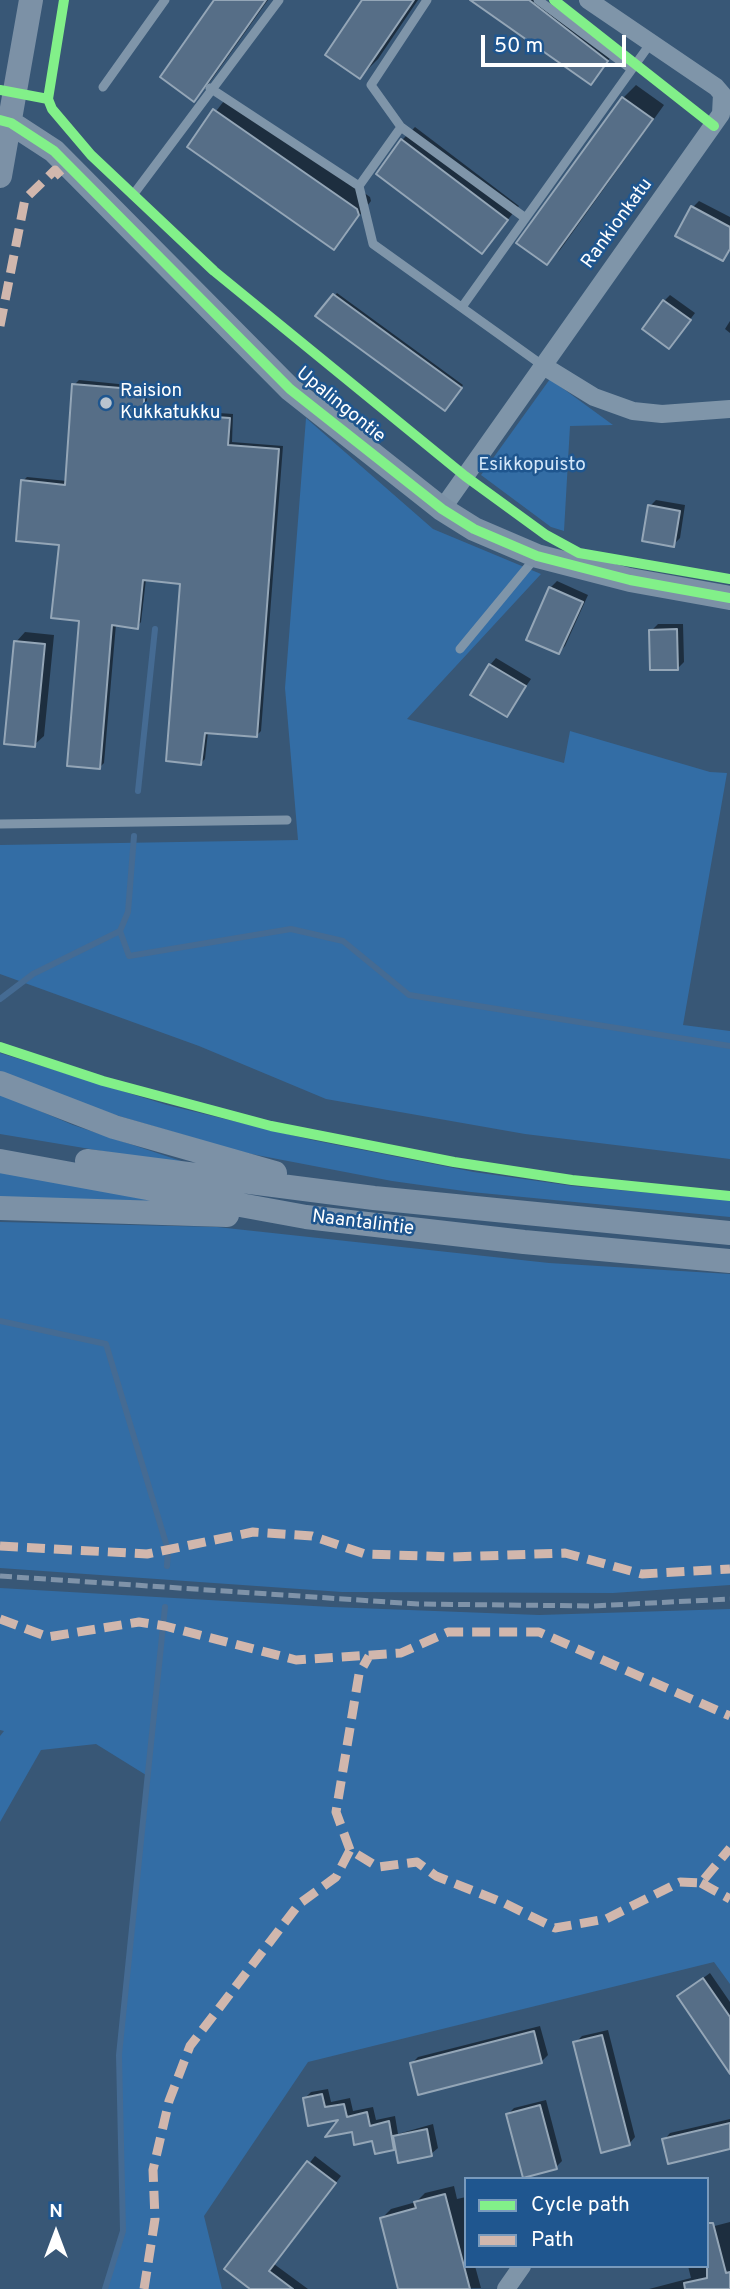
<!DOCTYPE html>
<style>
body{margin:0}
#map{position:relative;width:730px;height:2289px;overflow:hidden;background:#385776;font-family:Overpass,sans-serif}
canvas{display:block}
.legend{position:absolute;left:464px;top:2177px;width:245px;height:91px;box-sizing:border-box;background:#1f568f;border:2px solid #799abc;margin:0;padding:9px 12px;list-style:none;font-size:21px;color:#fff}
.legend li{display:flex;align-items:center;gap:14px;height:35px}
.legend b{width:35px;border:2px solid #799abc}
.north{position:absolute;left:21px;top:2198px;width:70px;height:70px;-webkit-text-stroke:5px #1f568f;paint-order:stroke;rotate:0deg;font-size:19px;font-weight:700;line-height:28px;text-align:center;color:#fff}
.north::after{content:'';display:block;margin:auto;width:24px;height:32px;background:#fff;clip-path:polygon(50% 0,100% 100%,50% 72%,0 100%)}
.scale{position:absolute;left:481px;top:35px;width:145px;height:32px;box-sizing:border-box;border:4px solid #fff;border-top:0;padding-left:9px;font-size:21px;line-height:24px;white-space:nowrap;color:#fff;-webkit-text-stroke:5px #1f568f;paint-order:stroke}
</style>
<div id="map">
<canvas width="730" height="2289"></canvas>
<ul class="legend">
<li><b style="height:9px;background:#82f089"></b>Cycle path</li>
<li><b style="height:9px;background:#d1b7ad"></b>Path</li>
</ul>
<div class="north">N</div>
<div class="scale">50 m</div>
</div>
<script>
const context = document.querySelector('canvas').getContext('2d');
context.lineJoin = 'round';
function fillPath(path, color) { context.fillStyle = color; context.fill(path, 'evenodd'); }
const shape = rows => new Path2D(rows.map(r => 'M' + r).join(''));
function stroke(path, color, width, dash) { context.strokeStyle = color; context.lineWidth = width; context.lineCap = dash ? 'butt' : 'round'; context.setLineDash(dash || []); context.stroke(path); }
function label(font, color, halo, rows, align = 'center') {
  context.font = font + ' Overpass,sans-serif'; context.lineWidth = 5; context.setLineDash([]); context.textBaseline = 'middle'; context.strokeStyle = halo; context.fillStyle = color; for (const [text, x, y, turn = 0] of rows) {
    context.save(); context.translate(x, y); context.rotate((+turn || 0) * Math.PI / 180); context.textAlign = isNaN(turn) ? turn : align; if (halo) context.strokeText(text, 0, 0); context.fillText(text, 0, 0); context.restore();
  }
}
const green = shape([
 [550,379,613,425,570,426,564,531,551,527,481,475],
 [306,418,433,529,541,574,407,719,564,763,570,731,710,772,727,773,683,1025,730,1031,730,1159,525,1134,326,1099,199,1046,0,974,0,845,298,840,285,688],
 [0,1053,167,1105,312,1140,474,1172,573,1186,730,1200,730,1217,471,1192,392,1181,241,1152,112,1114,0,1072],
 [0,1094,73,1125,181,1161,180,1164,0,1134],
 [0,1170,154,1201,0,1198],
 [0,1222,217,1227,549,1263,730,1274,730,1585,613,1593,342,1592,0,1568],
 [0,1588,331,1607,539,1615,730,1609,730,1984,714,1962,308,2062,204,2216,222,2289,105,2289,123,2231,119,2055,146,1775,96,1744,41,1750,0,1822,0,1736,4,1731,0,1730]
]);
const shadow = shape([
 [216,0,268,0,207,86,194,99],
 [364,0,418,0,378,59,360,77],
 [473,0,541,0,613,54,597,76],
 [636,85,664,105,560,250,547,262,519,242,623,98],
 [227,97,370,197,371,201,334,248,189,146],
 [415,127,519,206,482,251,402,140],
 [699,201,730,217,730,251,723,259,693,207],
 [337,293,463,385,448,406,317,315],
 [670,295,695,313,669,347,664,301],
 [730,321,730,333,725,329],
 [79,380,148,387,146,408,233,414,232,442,283,446,261,731,256,736,208,732,205,759,201,763,182,583,146,579,141,622,137,627,116,624,104,763,100,767,81,620,61,543,23,481,27,477,67,481,74,385],
 [656,500,685,505,680,538,673,545,650,506],
 [557,581,588,595,565,646,559,652,550,588],
 [658,624,683,624,684,662,678,668,651,631],
 [25,632,54,635,44,736,34,745,16,642],
 [496,658,531,679,506,715,490,665],
 [710,1973,730,2002,730,2071,679,1996],
 [540,2026,548,2055,541,2062,412,2063,418,2057],
 [608,2030,635,2137,629,2144,575,2043,582,2036],
 [328,2089,331,2102,350,2098,353,2111,373,2107,376,2120,395,2116,398,2134,433,2124,438,2148,431,2154,397,2146,393,2149,353,2130,342,2117,304,2099,311,2092],
 [546,2100,562,2161,556,2167,508,2114,514,2108],
 [730,2119,730,2147,664,2140,670,2133],
 [315,2156,341,2176,274,2264,308,2289,253,2289,227,2269],
 [454,2186,457,2199,466,2197,466,2266,475,2266,481,2288,400,2289,382,2218,391,2209,416,2202,425,2193],
 [730,2222,730,2289,649,2289,691,2278,688,2266,707,2266,707,2228]
]);
const stream = shape([
 [138,791,155,629],
 [120,931,128,912,134,836],
 [0,999,33,974,120,931,129,956,291,929,343,941,409,995,730,1046],
 [0,1321,106,1344,168,1550,167,1566],
 [105,2289,123,2231,119,2055,165,1607]
]);
const building = shape([
 [214,0,266,0,194,102,160,77,214,0],
 [362,0,414,0,360,79,325,55,362,0],
 [470,0,529,0,608,61,591,85,470,0],
 [622,97,653,119,547,265,516,243,622,97],
 [213,109,357,209,359,215,334,250,187,147,213,109],
 [401,139,508,220,482,254,376,174,401,139],
 [691,206,730,227,730,249,723,261,675,236,691,206],
 [333,294,462,388,445,411,315,316,333,294],
 [663,300,691,320,669,349,642,329,663,300],
 [72,384,145,390,143,412,230,418,228,445,279,449,257,737,205,733,201,765,166,761,180,584,143,580,138,629,112,625,100,769,67,766,79,621,51,618,59,545,16,541,21,480,65,485,72,384],
 [648,505,680,511,674,547,642,541,648,505],
 [549,587,583,602,559,654,526,640,549,587],
 [677,629,678,670,650,670,649,630,677,629],
 [14,641,45,644,35,747,4,744,14,641],
 [489,664,526,686,507,717,470,695,489,664],
 [703,1978,730,2017,730,2074,677,1996,703,1978],
 [534,2031,542,2063,418,2095,410,2063,534,2031],
 [602,2035,630,2145,601,2153,573,2042,602,2035],
 [322,2094,325,2107,344,2104,347,2117,367,2112,370,2126,389,2121,394,2150,375,2154,372,2141,354,2145,352,2132,325,2137,338,2120,308,2126,303,2098,322,2094],
 [540,2105,557,2169,523,2178,506,2114,540,2105],
 [730,2123,730,2149,668,2164,662,2139,730,2123],
 [427,2129,432,2156,398,2163,393,2136,427,2129],
 [307,2161,336,2183,269,2271,293,2289,250,2289,224,2269,307,2161],
 [445,2194,470,2289,398,2289,380,2218,416,2208,414,2202,445,2194],
 [707,2223,713,2223,726,2273,730,2272,730,2289,685,2289,684,2283,707,2278,707,2223]
]);
const lane = shape([
 [538,0,631,69],
 [103,87,165,0],
 [210,88,359,186,373,244,542,365],
 [401,127,524,217],
 [359,186,401,127,371,85,427,0],
 [133,195,279,0],
 [462,307,650,44],
 [460,649,536,557],
 [0,824,287,820]
]);
const street = shape([
 [542,365,594,397,633,411,662,414,730,409],
 [442,509,721,114,722,94,716,87,588,0],
 [506,2289,522,2266]
]);
const secondary = shape([
 [0,120,11,123,54,151,290,389,442,509,474,529,537,556,630,580,730,598],
 [0,176,31,0],
 [0,1083,114,1127,275,1173],
 [0,1161,306,1217,524,1242,730,1261],
 [87,1161,374,1198,730,1233],
 [0,1208,227,1215]
]);
const rail = shape([
 [0,1576,418,1604,593,1606,730,1599]
]);
const quiet = shape([
 [0,326,25,199,55,170,65,181],
 [0,1546,147,1554,253,1532,312,1536,365,1554,453,1557,565,1553,642,1574,730,1569],
 [0,1619,48,1637,139,1622,165,1626,296,1660,401,1653,448,1632,539,1632,730,1716],
 [350,1850,336,1812,359,1674,369,1656],
 [701,1883,730,1899],
 [144,2289,155,2219,153,2170,169,2101,190,2046,299,1904,336,1877,350,1850,378,1867,417,1862,436,1876,504,1903,555,1928,606,1919,680,1882,701,1883,730,1848]
]);
const cycleway = shape([
 [554,0,714,126],
 [0,90,48,99,52,109,91,155,214,271,465,476,546,535,579,553,730,579],
 [48,99,64,0],
 [0,120,11,123,54,151,290,389,442,509,474,529,537,556,630,580,730,598],
 [0,1047,103,1081,271,1126,454,1162,572,1180,730,1196]
]);
const markers = [
 [106,403,7,"#b9c4cf"]
];
const streetNames = [
 ["Rankionkatu",618,224,-54],
 ["Upalingontie",340,406,39],
 ["Naantalintie",363,1224,7]
];
const poiNames = [
 ["Raision",120,392],
 ["Kukkatukku",120,414]
];
const parkNames = [
 ["Esikkopuisto",532,466]
];
fillPath(green, '#336da5');
fillPath(shadow, '#0007');
stroke(stream, '#456b93', 6);
fillPath(building, '#566e87');
stroke(building, '#94a6b7', 2);
stroke(lane, '#7f95a9', 9);
stroke(street, '#7f95a9', 18);
stroke(secondary, '#7c91a6', 24);
stroke(rail, '#7f93a9', 5, [12, 5]);
stroke(quiet, '#d1b7ad', 9, [18, 9]);
stroke(cycleway, '#82f089', 10);
for (const [x, y, r, color] of markers) { const dot = new Path2D(); dot.arc(x, y, r, 0, 2 * Math.PI); context.fillStyle = color; context.fill(dot); stroke(dot, '#1f568f', 2.5); }
label('19px', '#fff', '#1f568f', streetNames);
label('19px', '#fff', '#1f568f', poiNames, 'left');
label('19px', '#d3e7f9', '#1f568f', parkNames);
</script>
